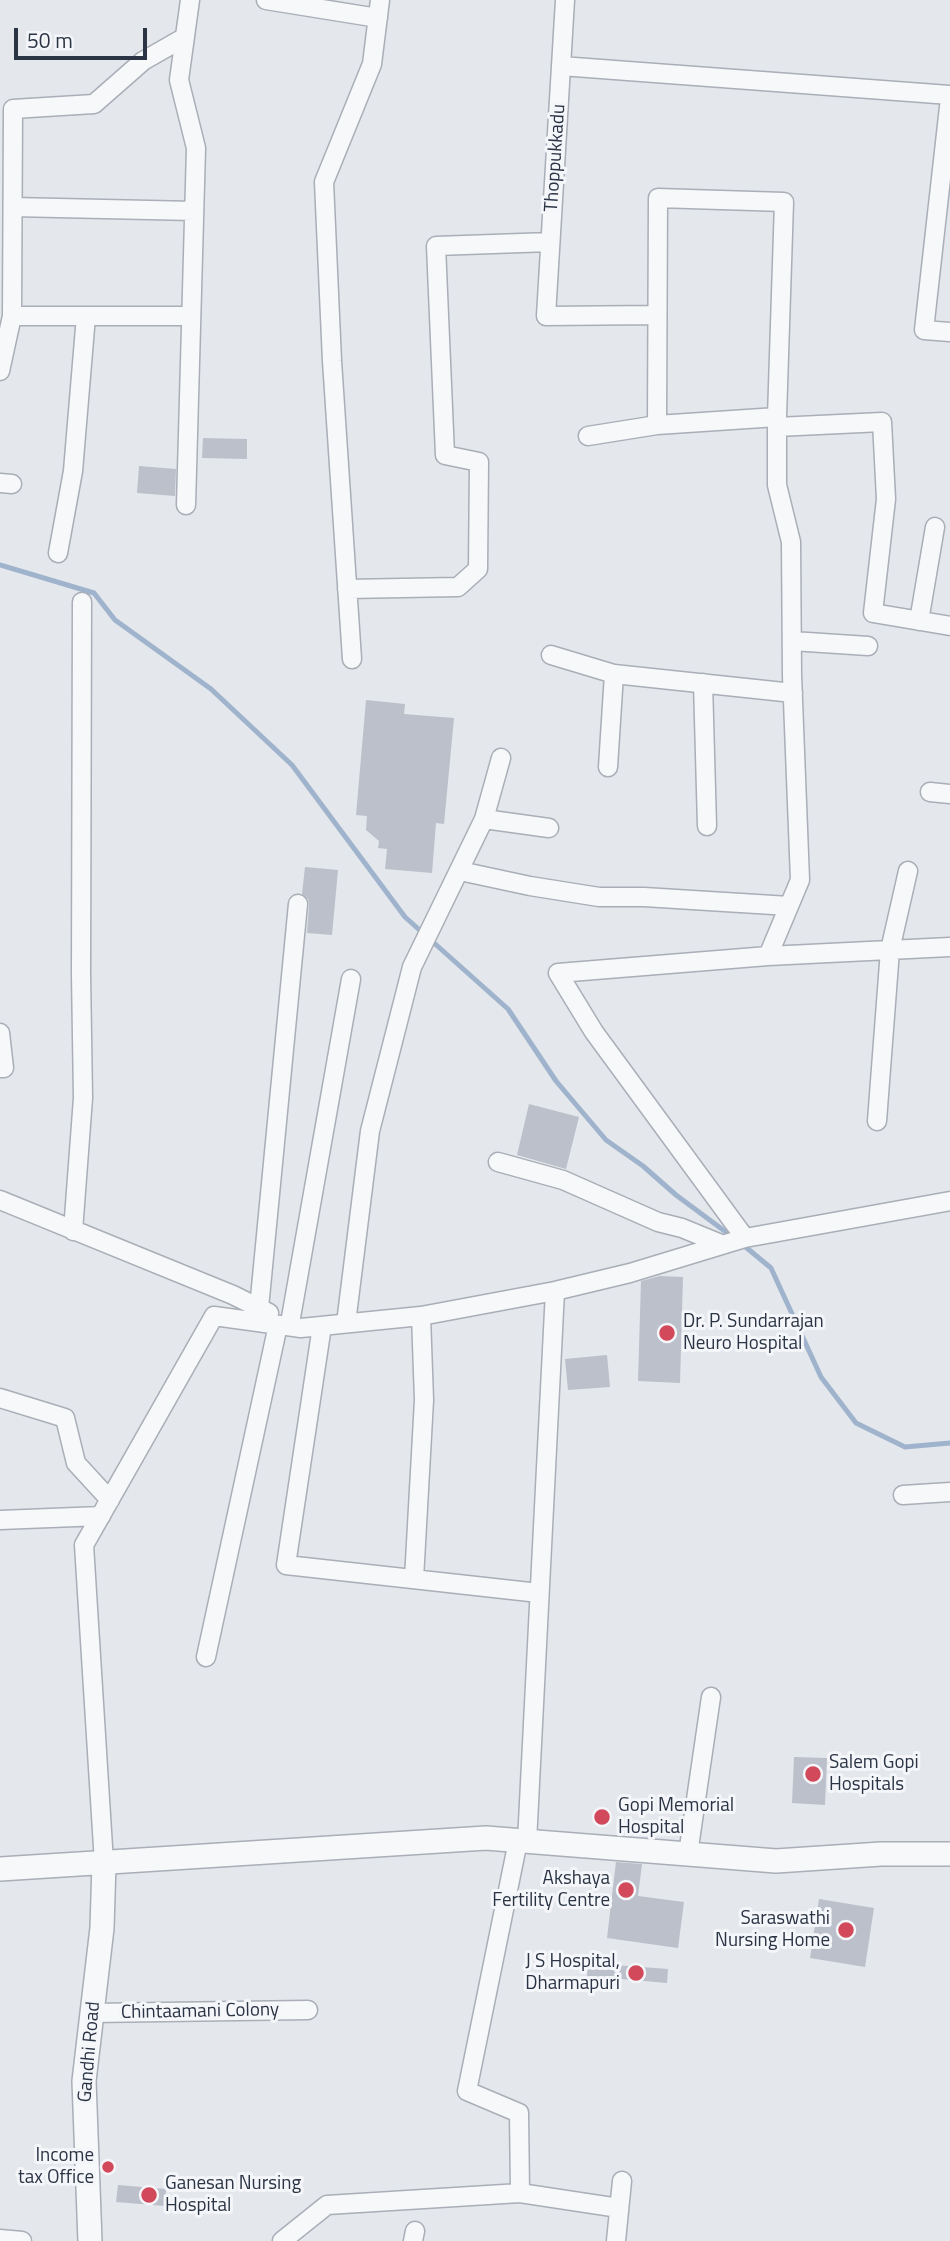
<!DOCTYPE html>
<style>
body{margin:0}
#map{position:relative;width:950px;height:2241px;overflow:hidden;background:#e4e7ec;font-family:"Titillium Web",sans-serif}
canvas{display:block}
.scale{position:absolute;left:14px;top:28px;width:133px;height:32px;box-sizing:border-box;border:4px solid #2b3445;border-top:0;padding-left:9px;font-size:21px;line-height:24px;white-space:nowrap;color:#2b3445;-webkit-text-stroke:5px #f4f6f9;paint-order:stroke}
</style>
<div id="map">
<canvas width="950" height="2241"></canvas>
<div class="scale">50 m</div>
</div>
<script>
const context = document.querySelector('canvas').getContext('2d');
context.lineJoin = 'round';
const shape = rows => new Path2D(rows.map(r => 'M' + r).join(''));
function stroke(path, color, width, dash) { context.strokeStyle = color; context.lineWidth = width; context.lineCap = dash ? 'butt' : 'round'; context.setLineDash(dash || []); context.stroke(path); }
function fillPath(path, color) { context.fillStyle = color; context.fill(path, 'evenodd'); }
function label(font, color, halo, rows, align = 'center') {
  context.font = font + ' "Titillium Web",sans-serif'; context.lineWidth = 6; context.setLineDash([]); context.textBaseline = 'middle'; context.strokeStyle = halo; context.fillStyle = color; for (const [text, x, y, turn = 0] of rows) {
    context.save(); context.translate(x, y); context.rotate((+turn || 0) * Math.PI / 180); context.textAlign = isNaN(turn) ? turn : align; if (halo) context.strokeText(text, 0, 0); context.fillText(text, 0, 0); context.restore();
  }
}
const stream = shape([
 [0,565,94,593,115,620,211,689,292,765,405,917,508,1009,556,1081,606,1140,643,1166,676,1195,734,1238],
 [742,1244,771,1268,821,1377,856,1423,905,1447,950,1443]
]);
const building = shape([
 [203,438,247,439,247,459,202,458],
 [139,466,176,469,175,496,137,493],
 [366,700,405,704,404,714,454,718,444,824,436,823,432,873,385,869,387,849,378,848,379,841,366,830,367,816,356,815],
 [305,867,338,870,332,935,307,933,309,905,308,899,302,894],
 [529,1104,579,1117,566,1169,517,1155],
 [660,1276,683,1277,680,1383,638,1381,641,1281],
 [607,1355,610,1387,568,1390,565,1359],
 [794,1757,827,1758,825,1805,792,1803],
 [616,1862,642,1864,638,1896,684,1902,678,1948,607,1938],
 [819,1899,874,1908,865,1967,810,1958],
 [588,1963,668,1969,667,1983,587,1976],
 [118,2185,166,2189,165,2206,116,2202]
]);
const minor = shape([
 [266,0,378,18],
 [565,0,546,316,657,315],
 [185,37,143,61,94,104,13,109,12,316,191,316],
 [561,66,950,95],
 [950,98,924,330,950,332],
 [13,207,194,211],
 [0,371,12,316],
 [657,425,658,198,784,202,777,417,777,485,791,542,792,675,800,880,768,956,950,947],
 [777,427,882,422,886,499,873,613,950,626],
 [588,436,657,425,777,417],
 [0,483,12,484],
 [186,505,196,148,179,80,190,0],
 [58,553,73,471,86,316],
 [347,589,458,587,478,569,479,462,445,455,436,246,550,242],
 [919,621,935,527],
 [792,641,868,646],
 [551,655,614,674,793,693],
 [352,659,332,361,324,182,372,64,380,0],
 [703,683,707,826],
 [608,767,614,674],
 [930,792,950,794],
 [484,819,549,828],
 [460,871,530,886,599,897,644,897,789,906],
 [0,1033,4,1068,0,1068],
 [877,1121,890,950,908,871],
 [498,1162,563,1180,658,1222,682,1228,721,1244],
 [0,1200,233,1295,269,1313],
 [73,1231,83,1098,81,974,82,602],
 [745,1238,594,1032,558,973,768,956],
 [259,1308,298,904],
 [290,1323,351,979],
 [346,1323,370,1131,412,967,484,819,501,758],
 [322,1326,286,1565,539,1593],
 [0,1398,65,1418,76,1463,110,1500],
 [903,1495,950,1492],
 [0,1520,101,1516],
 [414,1579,424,1400,421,1316],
 [206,1657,278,1325],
 [518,1841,467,2091,519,2113,520,2193],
 [527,1842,555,1291],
 [688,1854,711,1697],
 [104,1863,84,1545,214,1316,301,1328,421,1316,555,1291,630,1273,745,1238,950,1201],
 [92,2013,308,2010],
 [0,2239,22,2241],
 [282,2241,327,2205,520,2193,619,2208],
 [413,2241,415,2231],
 [616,2241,622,2181]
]);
const tertiary = shape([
 [0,1869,486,1838,776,1861,881,1854,950,1854],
 [90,2241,84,2081,102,1928,104,1863]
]);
const markers = [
 [667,1333,9,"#d1495b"],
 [813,1774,9,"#d1495b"],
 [602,1817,9,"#d1495b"],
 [626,1890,9,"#d1495b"],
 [846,1930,9,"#d1495b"],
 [636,1973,9,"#d1495b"],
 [108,2167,7,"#d1495b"],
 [149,2195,9,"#d1495b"]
];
const streetNames = [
 ["Thoppukkadu",556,158,-86],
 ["Chintaamani Colony",200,2012,-1],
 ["Gandhi Road",90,2052,-85]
];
const poiNames = [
 ["Dr. P. Sundarrajan",683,1322],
 ["Neuro Hospital",683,1344],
 ["Salem Gopi",829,1763],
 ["Hospitals",829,1785],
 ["Gopi Memorial",618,1806],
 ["Hospital",618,1828],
 ["Akshaya",610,1879,"right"],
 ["Fertility Centre",610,1901,"right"],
 ["Saraswathi",830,1919,"right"],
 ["Nursing Home",830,1941,"right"],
 ["J S Hospital,",620,1962,"right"],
 ["Dharmapuri",620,1984,"right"],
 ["Income",94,2156,"right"],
 ["tax Office",94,2178,"right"],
 ["Ganesan Nursing",165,2184],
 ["Hospital",165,2206]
];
stroke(stream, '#9fb4cc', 5);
fillPath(building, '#bbc0ca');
stroke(minor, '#a9aeb7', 21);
stroke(tertiary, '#a9aeb7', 26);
stroke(minor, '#f7f8fa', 18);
stroke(tertiary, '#f7f8fa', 23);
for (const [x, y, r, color] of markers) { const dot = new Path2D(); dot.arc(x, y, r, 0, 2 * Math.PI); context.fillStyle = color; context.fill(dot); stroke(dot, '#f4f6f9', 2.5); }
label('19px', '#2b3445', '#f4f6f9', streetNames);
label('19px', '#2b3445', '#f4f6f9', poiNames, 'left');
</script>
